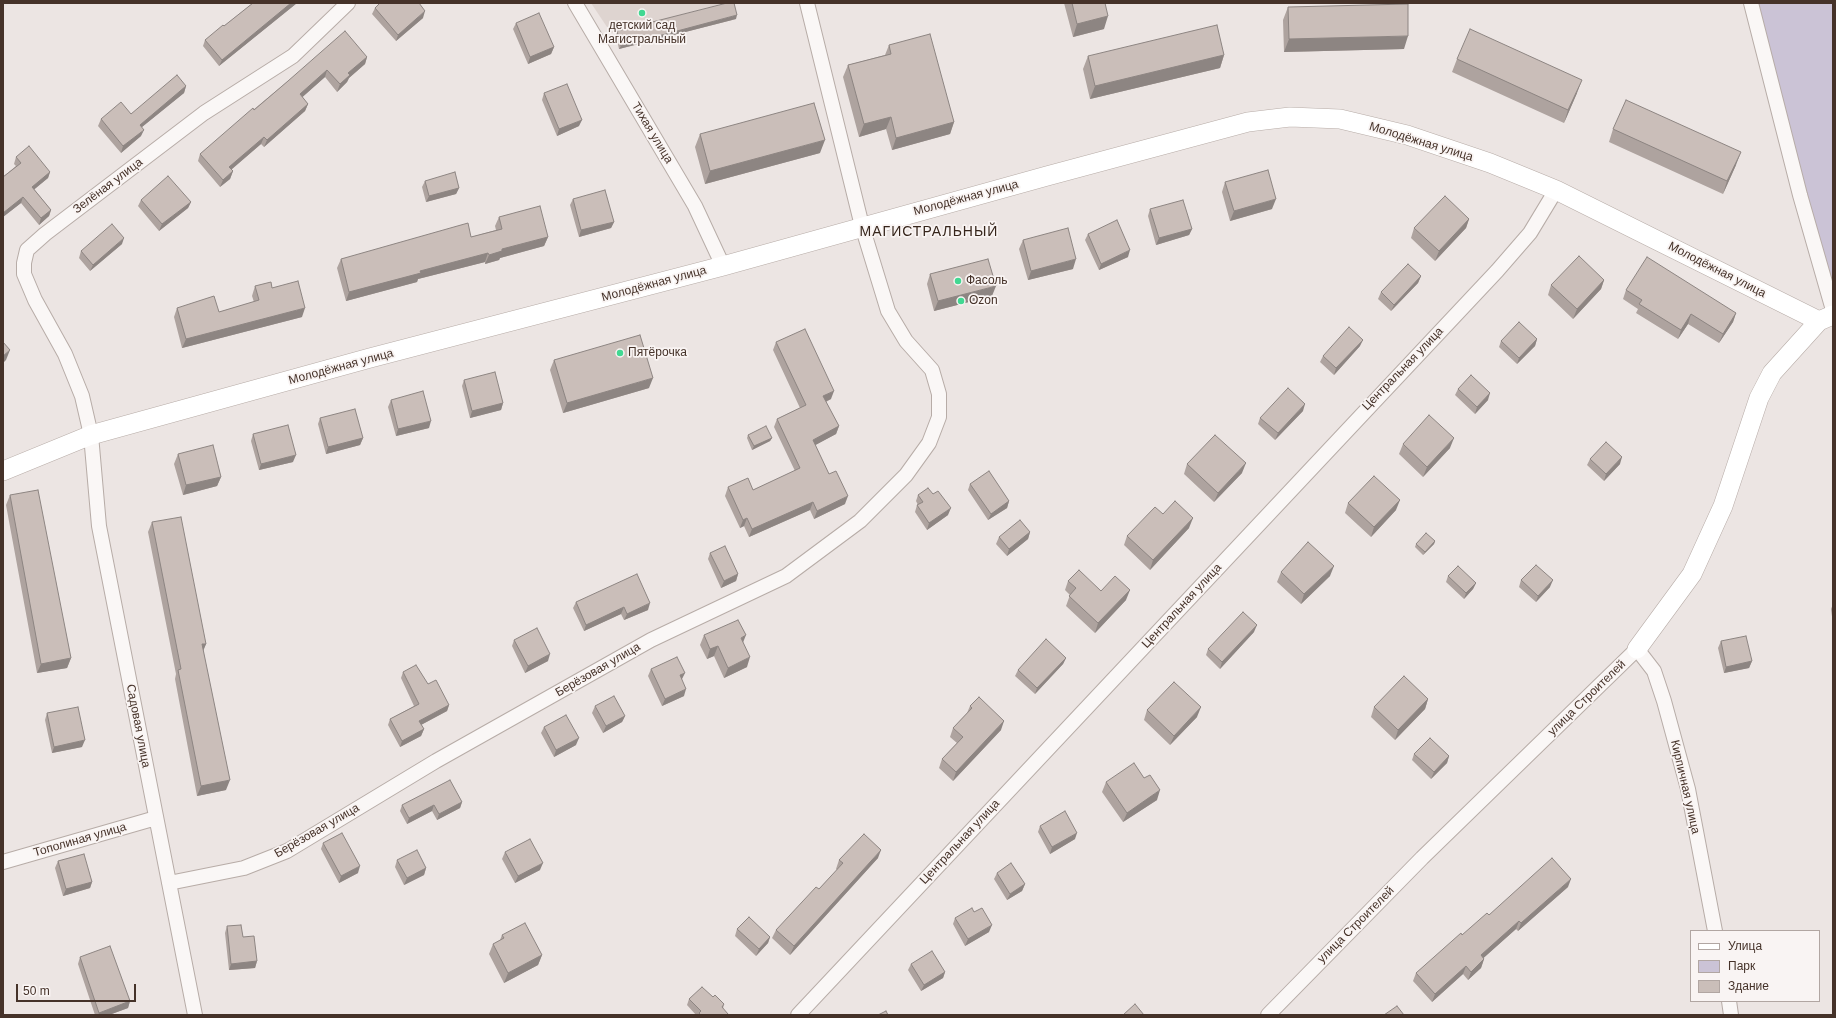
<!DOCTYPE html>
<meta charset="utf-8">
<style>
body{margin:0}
#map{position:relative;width:1836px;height:1018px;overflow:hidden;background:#ece5e3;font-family:Arial,sans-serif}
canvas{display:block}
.frame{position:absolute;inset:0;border:4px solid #453229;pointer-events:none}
.legend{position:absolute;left:1690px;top:930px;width:130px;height:72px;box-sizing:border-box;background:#f9f4f3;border:1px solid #b1a6a2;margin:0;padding:5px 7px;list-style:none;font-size:12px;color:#453229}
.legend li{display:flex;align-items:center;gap:8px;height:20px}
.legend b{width:20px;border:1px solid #b1a6a2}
.scale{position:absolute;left:16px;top:984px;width:120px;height:18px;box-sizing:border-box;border:2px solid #453229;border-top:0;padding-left:5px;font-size:12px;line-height:14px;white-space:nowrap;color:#453229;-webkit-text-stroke:3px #f9f4f3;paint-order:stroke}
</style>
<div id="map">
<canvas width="1836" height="1018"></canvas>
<div class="frame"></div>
<ul class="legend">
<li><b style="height:5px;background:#fff"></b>Улица</li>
<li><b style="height:11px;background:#cbc3d6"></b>Парк</li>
<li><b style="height:11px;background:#cabeb9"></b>Здание</li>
</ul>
<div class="scale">50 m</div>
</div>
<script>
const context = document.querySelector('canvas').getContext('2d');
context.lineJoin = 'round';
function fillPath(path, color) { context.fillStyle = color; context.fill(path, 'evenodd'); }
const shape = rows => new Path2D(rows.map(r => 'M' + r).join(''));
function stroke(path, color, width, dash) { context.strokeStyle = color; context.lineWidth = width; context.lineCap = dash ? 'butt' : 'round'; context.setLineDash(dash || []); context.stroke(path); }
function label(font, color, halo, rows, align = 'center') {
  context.font = font + ' Arial,sans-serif'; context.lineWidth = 3.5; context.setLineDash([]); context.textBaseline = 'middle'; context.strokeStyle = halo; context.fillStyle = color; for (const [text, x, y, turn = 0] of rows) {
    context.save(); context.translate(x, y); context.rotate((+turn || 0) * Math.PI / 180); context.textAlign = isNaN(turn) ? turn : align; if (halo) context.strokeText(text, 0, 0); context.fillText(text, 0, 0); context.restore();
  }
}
const built = shape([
 [591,3,725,3,611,33]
]);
const green = shape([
 [1749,3,1833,3,1833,288]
]);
const street = shape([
 [575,3,695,206,723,266],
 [1751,3,1800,195,1833,310],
 [3,862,156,818],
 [169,883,244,868,287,851,436,761,651,640,786,576,860,521,906,475,929,443,939,417,939,394,932,370,906,341,888,311,862,226,807,3],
 [1729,1001,1731,1015],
 [195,1015,99,526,91,435,82,396,65,354,35,300,24,274,24,263,27,250,45,234,204,113,293,56,348,3],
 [798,1015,1497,271,1530,233,1556,190],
 [1268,1015,1422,858,1637,649,1654,671,1664,701,1688,789,1715,931]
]);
const secondary = shape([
 [3,471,91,435,370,358,723,266,1047,176,1248,122,1290,117,1340,119,1407,135,1490,163,1556,190,1819,321],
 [1637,649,1692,574,1723,506,1759,398,1772,373,1819,321,1833,315]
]);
const wall = shape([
 [253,3,297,3,219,66,203,46,205,40,224,26],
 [1064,3,1105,3,1104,29,1073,37],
 [1288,7,1404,49,1284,52,1283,20],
 [375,8,423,18,396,41,372,14],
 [736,19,619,49,616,35,617,31],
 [516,23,554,47,551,54,528,64,513,29],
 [889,45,954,122,950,134,892,150,886,129,859,137,843,77,848,65,885,55],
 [1224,55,1220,68,1090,99,1083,69,1088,56],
 [367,57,365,64,349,78,347,82,337,92,325,77,302,97,308,104,305,111,264,147,261,144,231,170,233,171,230,179,220,187,198,161,200,154,288,81],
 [1457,59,1577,93,1564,123,1452,72],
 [186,86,184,93,142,127,141,136,121,153,98,126,101,119,131,114],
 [544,93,579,126,557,136,542,100],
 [1613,129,1736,165,1723,194,1609,142],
 [700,134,820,153,705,184,695,147],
 [16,157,50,172,48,178,34,189,51,210,49,216,39,225,21,203,3,217,3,177,16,166,14,164],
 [425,181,459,188,456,194,426,202,422,187],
 [1225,182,1272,209,1230,221,1222,192],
 [573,199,614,222,611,228,579,237,570,205],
 [141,200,191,202,188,208,159,231,138,206],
 [1150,209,1192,229,1189,235,1156,245,1148,216],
 [499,217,548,237,544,246,500,258,499,260,485,264,485,262,418,279,417,282,346,301,337,268,341,259,471,237,496,230,495,226],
 [1469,219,1466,228,1435,261,1411,238,1414,228],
 [1088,234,1128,257,1099,270,1085,240],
 [1023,240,1073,269,1028,280,1019,249],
 [122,244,90,271,79,258,81,251],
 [930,274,992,296,934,311,927,284],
 [1421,276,1418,283,1391,311,1378,299,1381,292],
 [1604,280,1601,289,1573,319,1548,295,1551,285],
 [255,286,272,288,302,317,182,348,174,317,177,308,219,312,254,302,252,296],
 [1626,290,1736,313,1733,322,1719,343,1688,324,1678,339,1636,313,1638,309,1623,299],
 [1537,339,1535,346,1517,364,1499,347,1501,341],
 [776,342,831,399,826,402,839,426,836,434,815,445,829,474,845,504,814,519,810,510,749,537,744,526,740,528,725,496,728,487,753,490,795,471,774,427,777,419,800,408,773,350],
 [1360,346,1334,375,1320,362,1323,356],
 [554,360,649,388,563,413,550,370],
 [464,380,503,403,501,410,470,418,462,386],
 [1458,389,1488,400,1475,414,1455,395],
 [391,400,429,428,396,436,388,407],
 [1303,411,1275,440,1258,424,1260,418],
 [320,418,363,438,360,445,326,454,318,424],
 [253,434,293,462,259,470,251,441],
 [748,435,772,438,770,441,752,450,747,438],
 [1403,444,1450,448,1423,477,1399,454],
 [178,454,221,477,217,486,183,495,174,464],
 [1590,459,1620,464,1604,481,1587,465],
 [1187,464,1242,473,1214,502,1184,474],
 [970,484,1009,501,1007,508,988,520,968,490],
 [10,495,71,658,67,668,37,673,6,505],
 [918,495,948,515,927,530,915,512,917,505,918,505,916,501],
 [1348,503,1396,510,1371,537,1345,513],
 [1163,514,1189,528,1150,570,1124,545,1127,536],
 [152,522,206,644,203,650,226,790,197,796,175,679,176,674,148,532],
 [1030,532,1028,539,1007,556,996,544,999,537],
 [1435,541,1434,544,1423,555,1415,547,1416,544],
 [710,553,738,574,736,581,721,588,708,559],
 [1281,572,1330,576,1301,604,1277,582],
 [1448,576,1476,583,1473,589,1464,599,1446,582],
 [1521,580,1550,587,1536,602,1519,587],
 [1068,581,1101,591,1126,600,1095,633,1066,606,1070,595,1065,590],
 [576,602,648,610,624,620,621,614,584,631,573,608],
 [1833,604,1833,624,1831,609],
 [1254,632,1220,669,1206,655,1208,649],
 [704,635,743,642,747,667,724,678,714,656,707,659,700,645],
 [514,640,548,661,525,673,512,646],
 [1721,641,1752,661,1749,668,1724,673,1718,648],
 [1066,658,1063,664,1035,694,1015,676,1018,670],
 [651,669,682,679,682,680,684,696,662,706,648,676],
 [403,672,428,684,449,705,447,711,421,725,424,729,421,736,400,747,388,725,390,719,414,706,401,678],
 [1428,699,1425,709,1395,740,1371,717,1374,707],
 [595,706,625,716,622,722,603,733,592,713],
 [970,706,1001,730,953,781,939,768,942,759,957,743,950,737,953,728,967,713],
 [1147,710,1197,717,1170,745,1144,720],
 [47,713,82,747,52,753,45,720],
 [544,727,576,745,554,757,541,733],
 [1414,754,1449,756,1447,763,1431,779,1412,760],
 [1144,778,1157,800,1123,822,1102,792,1106,782],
 [462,802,460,808,437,820,432,811,407,824,400,811,402,805],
 [1040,826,1075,839,1050,854,1038,832],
 [323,843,358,873,339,883,321,849],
 [505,852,540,870,515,883,502,859],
 [878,858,790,955,772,938,776,930,819,889,837,870,836,869,839,860],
 [397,860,426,868,424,875,404,885,395,867],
 [58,861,92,882,90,888,63,896,55,868],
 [997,873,1025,884,1022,891,1007,900,994,879],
 [1568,887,1518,931,1516,929,1483,958,1484,959,1481,968,1468,980,1463,974,1432,1002,1413,981,1416,973,1462,935,1489,915],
 [974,912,989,932,965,946,953,924,955,918],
 [227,926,243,937,257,961,255,968,229,970,225,933],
 [737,929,770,937,768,943,756,956,735,936],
 [502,935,542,955,538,965,504,983,489,954,493,944,500,940],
 [80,957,130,1001,128,1008,109,1015,95,1015,78,964],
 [911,964,945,972,943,978,921,991,908,970],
 [713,997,724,1004,723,1009,728,1014,727,1015,696,1015,687,1005,689,999]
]);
const shadedWall = shape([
 [291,3,297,3,219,66,222,60],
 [425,11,423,18,396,41,398,35],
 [737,15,736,19,619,49,621,46],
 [1108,16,1104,29,1073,37,1077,24],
 [1408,36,1404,49,1284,52,1289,39],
 [554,47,551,54,528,64,530,57],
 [1224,55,1220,68,1090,99,1095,86],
 [367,57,365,64,349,78,347,82,337,92,340,84,348,73],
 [327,70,325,77,297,102,300,94],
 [1582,80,1577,93,1564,123,1568,110],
 [186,86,184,93,137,131,140,125],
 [308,104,305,111,264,147,267,140],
 [891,117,886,129,859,137,864,124],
 [582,120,579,126,557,136,559,129],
 [954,122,950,134,892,150,896,138],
 [144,130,141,136,121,153,123,146],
 [264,137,261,144,226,174,229,167],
 [825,140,820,153,705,184,710,171],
 [1741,152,1736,165,1723,194,1727,181],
 [233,171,230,179,220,187,223,180],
 [50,172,48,178,30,193,32,187],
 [459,188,456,194,426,202,429,196],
 [23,197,21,203,3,217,3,213],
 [1276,199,1272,209,1230,221,1234,211],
 [191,202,188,208,159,231,162,224],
 [51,210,49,216,39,225,41,218],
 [1469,219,1466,228,1435,261,1439,251],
 [614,222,611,228,579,237,581,230],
 [1192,229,1189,235,1156,245,1159,238],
 [548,237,544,246,500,258,499,260,485,264,489,255,502,249],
 [124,238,122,244,90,271,93,265],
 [1130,250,1128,257,1099,270,1101,264],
 [488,253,485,262,418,279,417,282,346,301,349,292,420,271],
 [1076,259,1073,269,1028,280,1031,271],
 [1421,276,1418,283,1391,311,1394,305],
 [1604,280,1601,289,1573,319,1577,309],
 [996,286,992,296,934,311,938,301],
 [305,308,302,317,182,348,186,339],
 [1736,313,1733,322,1719,343,1723,334],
 [1691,314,1688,324,1678,339,1681,330],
 [1537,339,1535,346,1517,364,1519,358],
 [1363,340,1360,346,1334,375,1336,368],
 [10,350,6,360,3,363,3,356],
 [653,378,649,388,563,413,567,403],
 [834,391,831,399,820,404,823,396],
 [1490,393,1488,400,1475,414,1477,407],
 [503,403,501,410,470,418,472,411],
 [1305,404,1303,411,1275,440,1278,433],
 [431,421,429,428,396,436,398,429],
 [839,426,836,434,810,448,813,440],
 [363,438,360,445,326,454,328,447],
 [772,438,770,441,752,450,754,446],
 [1454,438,1450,448,1423,477,1427,467],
 [296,455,293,462,259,470,261,464],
 [1622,457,1620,464,1604,481,1606,474],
 [1246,463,1242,473,1214,502,1218,493],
 [221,477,217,486,183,495,186,485],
 [848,496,845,504,814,519,817,511],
 [1400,500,1396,510,1371,537,1374,527],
 [1009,501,1007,508,988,520,991,514],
 [813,502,810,510,749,537,752,529],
 [951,508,948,515,927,530,929,523],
 [747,518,744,526,740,528,743,520],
 [1193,518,1189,528,1150,570,1153,560],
 [1030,532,1028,539,1007,556,1009,549],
 [1435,541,1434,544,1423,555,1425,552],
 [1334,566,1330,576,1301,604,1304,594],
 [738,574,736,581,721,588,724,581],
 [1553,580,1550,587,1536,602,1538,596],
 [1476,583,1473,589,1464,599,1466,593],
 [1130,590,1126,600,1095,633,1098,623],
 [650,603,648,610,624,620,627,614],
 [624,607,621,614,584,631,586,625],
 [1257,625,1254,632,1220,669,1222,662],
 [746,635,742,645,741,638],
 [202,644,206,644,202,654],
 [718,646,714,656,707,659,710,649],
 [550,654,548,661,525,673,528,666],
 [750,657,747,667,724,678,728,668],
 [71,658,67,668,37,673,41,664],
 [1066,658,1063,664,1035,694,1037,688],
 [1752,661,1749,668,1724,673,1726,667],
 [685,673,682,679,677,682,680,675],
 [686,689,684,696,662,706,665,699],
 [1428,699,1425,709,1395,740,1398,730],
 [449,705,447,711,417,727,419,721],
 [1201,707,1197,717,1170,745,1174,736],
 [625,716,622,722,603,733,606,726],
 [1004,721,1001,730,953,781,956,772],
 [424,729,421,736,400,747,402,741],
 [579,738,576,745,554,757,556,750],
 [85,740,82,747,52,753,54,747],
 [1449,756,1447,763,1431,779,1434,772],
 [230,780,226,790,197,796,201,786],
 [1160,790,1157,800,1123,822,1127,813],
 [462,802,460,808,437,820,439,814],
 [434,805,432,811,407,824,409,818],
 [1077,833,1075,839,1050,854,1052,847],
 [881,850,878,858,790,955,794,946],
 [543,863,540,870,515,883,518,876],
 [360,866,358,873,339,883,341,876],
 [426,868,424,875,404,885,407,878],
 [1571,879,1568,887,1518,931,1521,923],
 [92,882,90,888,63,896,66,889],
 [1025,884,1022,891,1007,900,1010,894],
 [1519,921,1516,929,1478,963,1481,955],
 [992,925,989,932,965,946,968,939],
 [770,937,768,943,756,956,759,949],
 [542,955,538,965,504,983,508,973],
 [1484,959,1481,968,1468,980,1471,972],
 [257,961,255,968,229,970,231,964],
 [1466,966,1463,974,1432,1002,1435,994],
 [945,972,943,978,921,991,924,985],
 [130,1001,128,1008,109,1015,98,1015,99,1013]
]);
const building = shape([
 [253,3,291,3,222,60,205,40,223,25,224,26,253,3],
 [380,3,419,3,425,11,398,35,375,8,380,3],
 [727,3,734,3,737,15,621,46,617,31,727,3],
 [1072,3,1105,3,1108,16,1077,24,1072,3],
 [1408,4,1408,36,1289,39,1288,7,1408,4],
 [539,13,554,47,530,57,516,23,539,13],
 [1217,25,1224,55,1095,86,1088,56,1217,25],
 [1470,29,1582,80,1568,110,1457,59,1470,29],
 [345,31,367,57,348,73,350,75,340,84,327,70,300,94,308,104,267,140,264,137,229,167,233,171,223,180,200,154,253,108,254,110,288,81,345,31],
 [930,34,954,122,896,138,891,117,864,124,848,65,891,54,889,45,930,34],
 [177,75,186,86,140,125,144,130,123,146,101,119,121,102,131,114,177,75],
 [567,84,582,120,559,129,544,93,567,84],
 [1626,100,1741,152,1727,181,1613,129,1626,100],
 [814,103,825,140,710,171,700,134,814,103],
 [29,146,50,172,32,187,51,210,41,218,23,197,3,213,3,177,21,163,16,157,29,146],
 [1268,170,1276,199,1234,211,1225,182,1268,170],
 [455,172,459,188,429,196,425,181,455,172],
 [168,176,191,202,162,224,141,200,168,176],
 [605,190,614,222,581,230,573,199,605,190],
 [1445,196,1469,219,1439,251,1414,228,1445,196],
 [1183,200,1192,229,1159,238,1150,209,1183,200],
 [540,206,548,237,502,249,502,251,489,255,488,253,420,271,421,273,349,292,341,259,468,223,471,237,502,229,499,217,540,206],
 [1117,220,1130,250,1101,264,1088,234,1117,220],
 [112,224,124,238,93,265,81,251,112,224],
 [1068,228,1076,259,1031,271,1023,240,1068,228],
 [1579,256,1604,280,1577,309,1551,285,1579,256],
 [1647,257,1736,313,1723,334,1691,314,1681,330,1639,304,1642,300,1626,290,1647,257],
 [988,259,996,286,938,301,930,274,988,259],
 [1408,264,1421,276,1394,305,1381,292,1408,264],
 [298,281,305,308,186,339,177,308,214,296,219,312,259,300,255,286,271,282,272,288,298,281],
 [1519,322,1537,339,1519,358,1501,341,1519,322],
 [1349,327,1363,340,1336,368,1323,356,1349,327],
 [805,329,834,391,823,396,839,426,813,440,829,474,836,471,848,496,817,511,813,502,752,529,747,518,743,520,728,487,748,478,753,490,800,468,777,419,806,405,776,342,805,329],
 [640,335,653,378,567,403,554,360,640,335],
 [3,342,10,350,3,356,3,342],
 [495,372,503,403,472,411,464,380,495,372],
 [1471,375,1490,393,1477,407,1458,389,1471,375],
 [1288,388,1305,404,1278,433,1260,418,1288,388],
 [423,391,431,421,398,429,391,400,423,391],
 [355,409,363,438,328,447,320,418,355,409],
 [1429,415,1454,438,1427,467,1403,444,1429,415],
 [288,425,296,455,261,464,253,434,288,425],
 [766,426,772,438,754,446,748,435,766,426],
 [1215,435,1246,463,1218,493,1187,464,1215,435],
 [1606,442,1622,457,1606,474,1590,459,1606,442],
 [213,445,221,477,186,485,178,454,213,445],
 [989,471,1009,501,991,514,970,484,989,471],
 [1374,476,1400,500,1374,527,1348,503,1374,476],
 [928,488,933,494,938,491,951,508,929,523,917,505,923,502,918,495,928,488],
 [38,490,71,658,41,664,10,495,38,490],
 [1175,501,1193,518,1153,560,1127,536,1155,507,1163,514,1175,501],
 [181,517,206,644,202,644,230,780,201,786,178,670,181,669,152,522,181,517],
 [1020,520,1030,532,1009,549,999,537,1020,520],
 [1426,533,1435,541,1425,552,1416,544,1426,533],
 [1308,542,1334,566,1304,594,1281,572,1308,542],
 [725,546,738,574,724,581,710,553,725,546],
 [1536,565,1553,580,1538,596,1521,580,1536,565],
 [1458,566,1476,583,1466,593,1448,576,1458,566],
 [1079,570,1101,591,1115,576,1130,590,1098,623,1069,596,1076,588,1068,581,1079,570],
 [637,574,650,603,627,614,624,607,586,625,576,602,637,574],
 [1243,612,1257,625,1222,662,1208,649,1243,612],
 [738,620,746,635,741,638,750,657,728,668,718,646,710,649,704,635,738,620],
 [537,628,550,654,528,666,514,640,537,628],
 [1746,636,1752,661,1726,667,1721,641,1746,636],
 [1046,639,1066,658,1037,688,1018,670,1046,639],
 [677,657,685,673,680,675,686,689,665,699,651,669,677,657],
 [416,665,428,684,436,680,449,705,419,721,424,729,402,741,390,719,419,704,403,672,416,665],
 [1404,676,1428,699,1398,730,1374,707,1404,676],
 [1174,682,1201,707,1174,736,1147,710,1174,682],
 [614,696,625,716,606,726,595,706,614,696],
 [979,697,1004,721,956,772,942,759,963,737,953,728,972,708,970,706,979,697],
 [78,707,85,740,54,747,47,713,78,707],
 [566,715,579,738,556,750,544,727,566,715],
 [1430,738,1449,756,1434,772,1414,754,1430,738],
 [1134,763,1144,778,1150,775,1160,790,1127,813,1106,782,1134,763],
 [450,780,462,802,439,814,434,805,409,818,402,805,450,780],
 [1065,811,1077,833,1052,847,1040,826,1065,811],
 [342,833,360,866,341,876,323,843,342,833],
 [864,834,881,850,794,946,776,930,816,887,819,889,843,863,839,860,864,834],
 [530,839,543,863,518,876,505,852,530,839],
 [417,850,426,868,407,878,397,860,417,850],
 [84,854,92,882,66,889,58,861,84,854],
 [1552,858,1571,879,1521,923,1519,921,1481,955,1484,959,1471,972,1466,966,1435,994,1416,973,1461,933,1462,935,1487,913,1489,915,1552,858],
 [1011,863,1025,884,1010,894,997,873,1011,863],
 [972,908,974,912,982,908,992,925,968,939,955,918,972,908],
 [749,917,770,937,759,949,737,929,749,917],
 [525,923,542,955,508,973,493,944,504,938,502,935,525,923],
 [241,925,243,937,254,936,257,961,231,964,227,926,241,925],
 [110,946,130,1001,99,1013,80,957,110,946],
 [932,951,945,972,924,985,911,964,932,951],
 [702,987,713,997,715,995,724,1004,722,1007,728,1014,726,1015,701,1015,699,1013,701,1011,689,999,702,987],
 [1135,1004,1144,1015,1123,1015,1135,1004],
 [1397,1006,1404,1015,1384,1015,1397,1006],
 [886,1011,888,1015,878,1015,886,1011]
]);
const markers = [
 [642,13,4,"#41d892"],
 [958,281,4,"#41d892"],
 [961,301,4,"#41d892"],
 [620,353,4,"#41d892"]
];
const poiNames = [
 ["детский сад",642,26,"center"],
 ["Магистральный",642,40,"center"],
 ["Фасоль",966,281],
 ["Ozon",969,301],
 ["Пятёрочка",628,353]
];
const streetNames = [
 ["Тихая улица",652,133,59],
 ["Молодёжная улица",1421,142,17],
 ["Зелёная улица",108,186,-37],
 ["Молодёжная улица",966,198,-15],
 ["Молодёжная улица",1717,270,27],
 ["Молодёжная улица",654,284,-15],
 ["Молодёжная улица",341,367,-15],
 ["Центральная улица",1403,369,-46],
 ["Центральная улица",1182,606,-47],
 ["Берёзовая улица",598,670,-30],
 ["улица Строителей",1587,698,-44],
 ["Садовая улица",138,726,79],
 ["Кирпичная улица",1685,787,77],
 ["Берёзовая улица",317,831,-30],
 ["Тополиная улица",80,840,-16],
 ["Центральная улица",960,842,-47],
 ["улица Строителей",1356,925,-45]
];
const quarterNames = [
 ["МАГИСТРАЛЬНЫЙ",929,232]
];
fillPath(built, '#ded4d0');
fillPath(green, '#cbc3d6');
stroke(street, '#b7aca7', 16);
stroke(secondary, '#b7aca7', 20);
stroke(street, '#faf7f6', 14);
stroke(secondary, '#fff', 19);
fillPath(wall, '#aea39f');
fillPath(shadedWall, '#8d8582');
fillPath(building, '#cabeb9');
stroke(building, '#8d8582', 1);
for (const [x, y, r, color] of markers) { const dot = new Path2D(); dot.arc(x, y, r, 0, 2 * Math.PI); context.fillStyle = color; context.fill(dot); stroke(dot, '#f9f4f3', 1.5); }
label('12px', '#453229', '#f9f4f3', poiNames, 'left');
label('12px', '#453229', '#f9f4f3', streetNames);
context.letterSpacing = '1px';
label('14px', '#36251b', '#f9f4f3', quarterNames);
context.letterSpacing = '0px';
</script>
